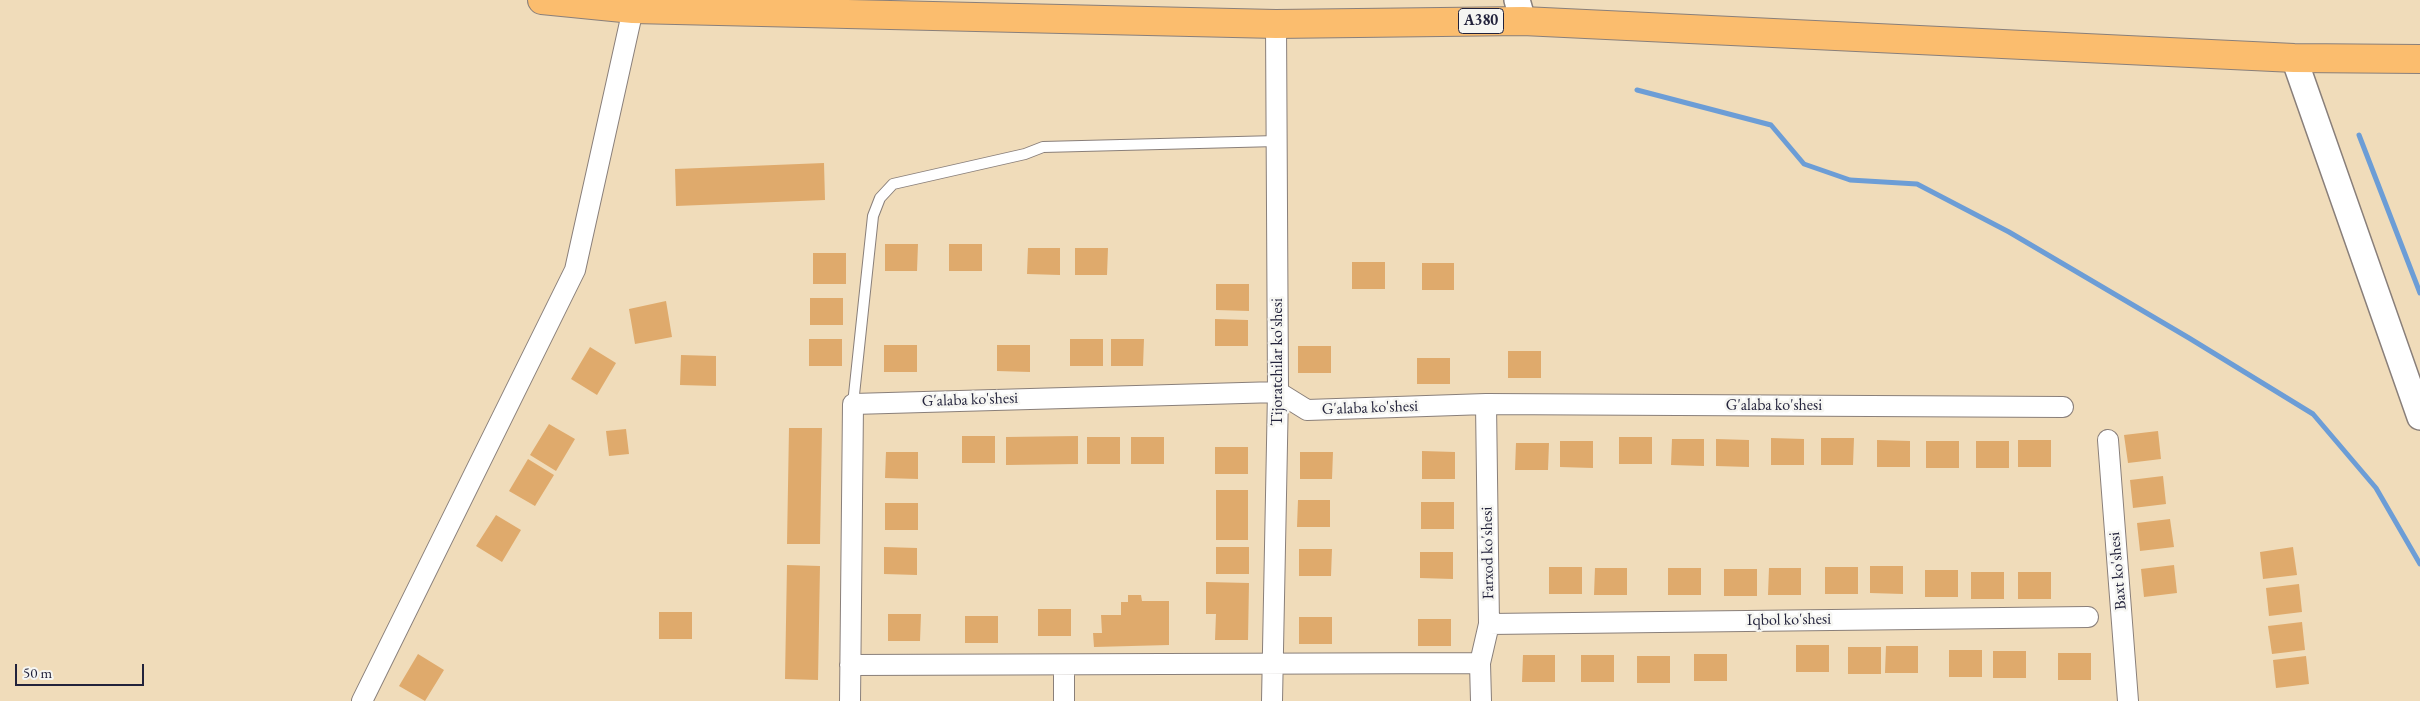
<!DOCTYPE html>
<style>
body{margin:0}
#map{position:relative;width:2420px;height:701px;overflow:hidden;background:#f0dcba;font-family:"EB Garamond",serif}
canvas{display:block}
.scale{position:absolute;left:15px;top:664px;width:129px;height:22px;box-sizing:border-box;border:2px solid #22223b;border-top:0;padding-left:6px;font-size:15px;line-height:18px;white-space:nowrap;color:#22223b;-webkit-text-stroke:4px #f6f6f2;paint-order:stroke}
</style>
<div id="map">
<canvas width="2420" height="701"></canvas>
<div class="scale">50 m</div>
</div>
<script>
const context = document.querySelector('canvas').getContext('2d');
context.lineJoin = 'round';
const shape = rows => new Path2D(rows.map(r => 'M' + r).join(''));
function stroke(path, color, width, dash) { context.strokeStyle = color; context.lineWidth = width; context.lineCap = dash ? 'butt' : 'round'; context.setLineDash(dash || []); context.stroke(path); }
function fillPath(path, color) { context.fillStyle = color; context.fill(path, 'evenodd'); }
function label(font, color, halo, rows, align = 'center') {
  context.font = font + ' "EB Garamond",serif'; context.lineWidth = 5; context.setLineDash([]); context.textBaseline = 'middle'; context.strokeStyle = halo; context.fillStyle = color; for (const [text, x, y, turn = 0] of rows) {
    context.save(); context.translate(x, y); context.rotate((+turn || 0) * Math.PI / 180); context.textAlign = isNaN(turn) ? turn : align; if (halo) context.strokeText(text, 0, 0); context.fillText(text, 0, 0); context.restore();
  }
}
const stream = shape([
 [1637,90,1771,125,1804,164,1850,180,1917,184,2009,232,2189,338,2313,414,2376,488,2420,564],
 [2359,135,2420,293]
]);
const building = shape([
 [824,163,825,200,676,206,675,169],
 [885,244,918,244,917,271,885,271],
 [949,244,982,244,982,271,949,271],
 [1028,248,1060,248,1060,275,1027,274],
 [1075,248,1108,248,1107,275,1075,275],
 [813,253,846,253,846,284,813,284],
 [1352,262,1385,262,1385,289,1352,289],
 [1422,263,1454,263,1454,290,1422,290],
 [1216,284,1249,284,1249,311,1216,310],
 [810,298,843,298,843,325,810,325],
 [666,301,672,337,635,344,629,309],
 [1215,319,1248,320,1248,346,1215,346],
 [809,339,842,339,842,366,809,366],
 [1070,339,1103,339,1103,366,1070,366],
 [1111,339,1144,339,1143,366,1111,366],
 [884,345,917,345,917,372,884,372],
 [997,345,1030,345,1030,372,997,371],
 [1298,346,1331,346,1331,373,1298,373],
 [590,347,616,363,597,395,571,379],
 [1508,351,1541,351,1541,378,1508,378],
 [681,355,716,356,716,386,680,385],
 [1417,358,1450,358,1450,384,1417,384],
 [549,424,575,439,556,471,530,455],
 [789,428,822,428,820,544,787,544],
 [626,429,629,454,609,456,606,431],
 [2158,431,2161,459,2128,463,2124,435],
 [962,436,995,436,995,463,962,463],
 [1078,436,1078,464,1006,465,1006,437],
 [1087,437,1120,437,1120,464,1087,464],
 [1131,437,1164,437,1164,464,1131,464],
 [1619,437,1652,437,1652,464,1619,464],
 [1771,438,1804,439,1804,465,1771,465],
 [1821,438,1854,438,1853,465,1821,465],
 [1672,439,1704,439,1704,466,1671,465],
 [1716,439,1749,440,1749,467,1716,466],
 [1877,440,1910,441,1910,467,1877,467],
 [2018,440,2051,440,2051,467,2018,467],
 [1560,441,1593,441,1593,468,1560,467],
 [1926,441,1959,441,1959,468,1926,468],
 [1976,441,2009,441,2009,468,1976,468],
 [1516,443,1549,443,1548,470,1515,470],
 [1215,447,1248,447,1248,474,1215,474],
 [1422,451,1455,452,1455,479,1422,479],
 [886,452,918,452,918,479,885,478],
 [1300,452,1333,452,1332,479,1300,479],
 [528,459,554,475,535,506,509,491],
 [2163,476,2166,504,2133,508,2130,480],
 [1216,490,1248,490,1248,540,1216,540],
 [1298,500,1330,500,1330,527,1297,527],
 [1421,502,1454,502,1454,529,1421,529],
 [885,503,918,503,918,530,885,530],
 [496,515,521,530,502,562,476,546],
 [2170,519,2174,547,2140,551,2137,523],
 [884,547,917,548,917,575,884,574],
 [1216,547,1249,547,1249,574,1216,574],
 [2293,547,2297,575,2263,579,2260,552],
 [1299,549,1332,549,1331,576,1299,576],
 [1420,552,1453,552,1453,579,1420,578],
 [787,565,820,566,818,680,785,679],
 [2174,565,2177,593,2144,597,2141,569],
 [1870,566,1903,566,1903,594,1870,593],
 [1549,567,1582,567,1582,594,1549,594],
 [1825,567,1858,567,1858,594,1825,594],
 [1595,568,1627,568,1627,595,1594,595],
 [1668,568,1701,568,1701,595,1668,595],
 [1769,568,1801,568,1801,595,1768,595],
 [1724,569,1757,569,1757,596,1724,596],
 [1925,570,1958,570,1958,597,1925,597],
 [1971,572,2004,572,2004,599,1971,599],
 [2018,572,2051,572,2051,599,2018,599],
 [1206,582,1249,583,1248,640,1215,640,1216,614,1206,614],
 [2299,584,2302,612,2269,616,2266,588],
 [1128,595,1141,595,1142,601,1169,601,1169,645,1094,647,1093,633,1102,633,1101,615,1121,615,1121,602,1128,602],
 [1038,609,1071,609,1071,636,1038,636],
 [659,612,692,612,692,639,659,639],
 [888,614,921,614,920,641,888,641],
 [965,616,998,616,998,643,965,643],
 [1299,617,1332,617,1332,644,1299,644],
 [1418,619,1451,619,1451,646,1418,646],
 [2302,622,2305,650,2272,654,2268,626],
 [1796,645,1829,645,1829,672,1796,672],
 [1886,646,1918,646,1918,673,1885,673],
 [1848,647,1881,647,1881,674,1848,674],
 [1949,650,1982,650,1982,677,1949,677],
 [1993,651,2026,651,2026,678,1993,678],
 [2058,653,2091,653,2091,680,2058,680],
 [418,654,444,670,425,701,399,686],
 [1694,654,1727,654,1727,681,1694,681],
 [1523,655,1555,655,1555,682,1522,682],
 [1581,655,1614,655,1614,682,1581,682],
 [1637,656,1670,656,1670,683,1637,683],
 [2306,656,2309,684,2276,688,2273,660]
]);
const service = shape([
 [853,404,873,216,880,198,893,184,1025,154,1043,147,1277,141]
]);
const minor = shape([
 [2108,440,2128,701],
 [1489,624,2088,617],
 [850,665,1480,663],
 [362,701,575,270,633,9],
 [850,701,853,404,1278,392,1307,410,1486,404,2063,407],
 [1064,701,1064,665],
 [1272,701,1278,392,1276,24],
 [1481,701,1480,663,1489,624,1486,404]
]);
const tertiary = shape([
 [1517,0,1523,21],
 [2294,58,2420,417]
]);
const trunk = shape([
 [542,0,633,9,1276,24,1523,21,2294,58,2420,59]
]);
const shields = [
 [1481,21,45]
];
const shieldNames = [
 ["A380",1481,21]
];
const streetNames = [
 ["Tijoratchilar ko'shesi",1278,362,-90],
 ["G'alaba ko'shesi",970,400,-2],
 ["G'alaba ko'shesi",1774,406],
 ["G'alaba ko'shesi",1370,408,-2],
 ["Farxod ko'shesi",1488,553,-91],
 ["Baxt ko'shesi",2118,571,-95],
 ["Iqbol ko'shesi",1789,620,-1]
];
stroke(stream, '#6c9dd6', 5);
fillPath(building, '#dfaa6c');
stroke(service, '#897f7a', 12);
stroke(minor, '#897f7a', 22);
stroke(tertiary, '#897f7a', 28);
stroke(trunk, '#897f7a', 30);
stroke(service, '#fff', 10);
stroke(minor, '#fff', 20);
stroke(tertiary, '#fff', 25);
stroke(trunk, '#fbbd6e', 28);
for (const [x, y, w] of shields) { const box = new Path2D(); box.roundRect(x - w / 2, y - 12.5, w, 25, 4); context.fillStyle = '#f6f6f2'; context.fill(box); stroke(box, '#22223b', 1); }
label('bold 15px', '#22223b', null, shieldNames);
label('16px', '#22223b', '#f6f6f2', streetNames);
</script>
